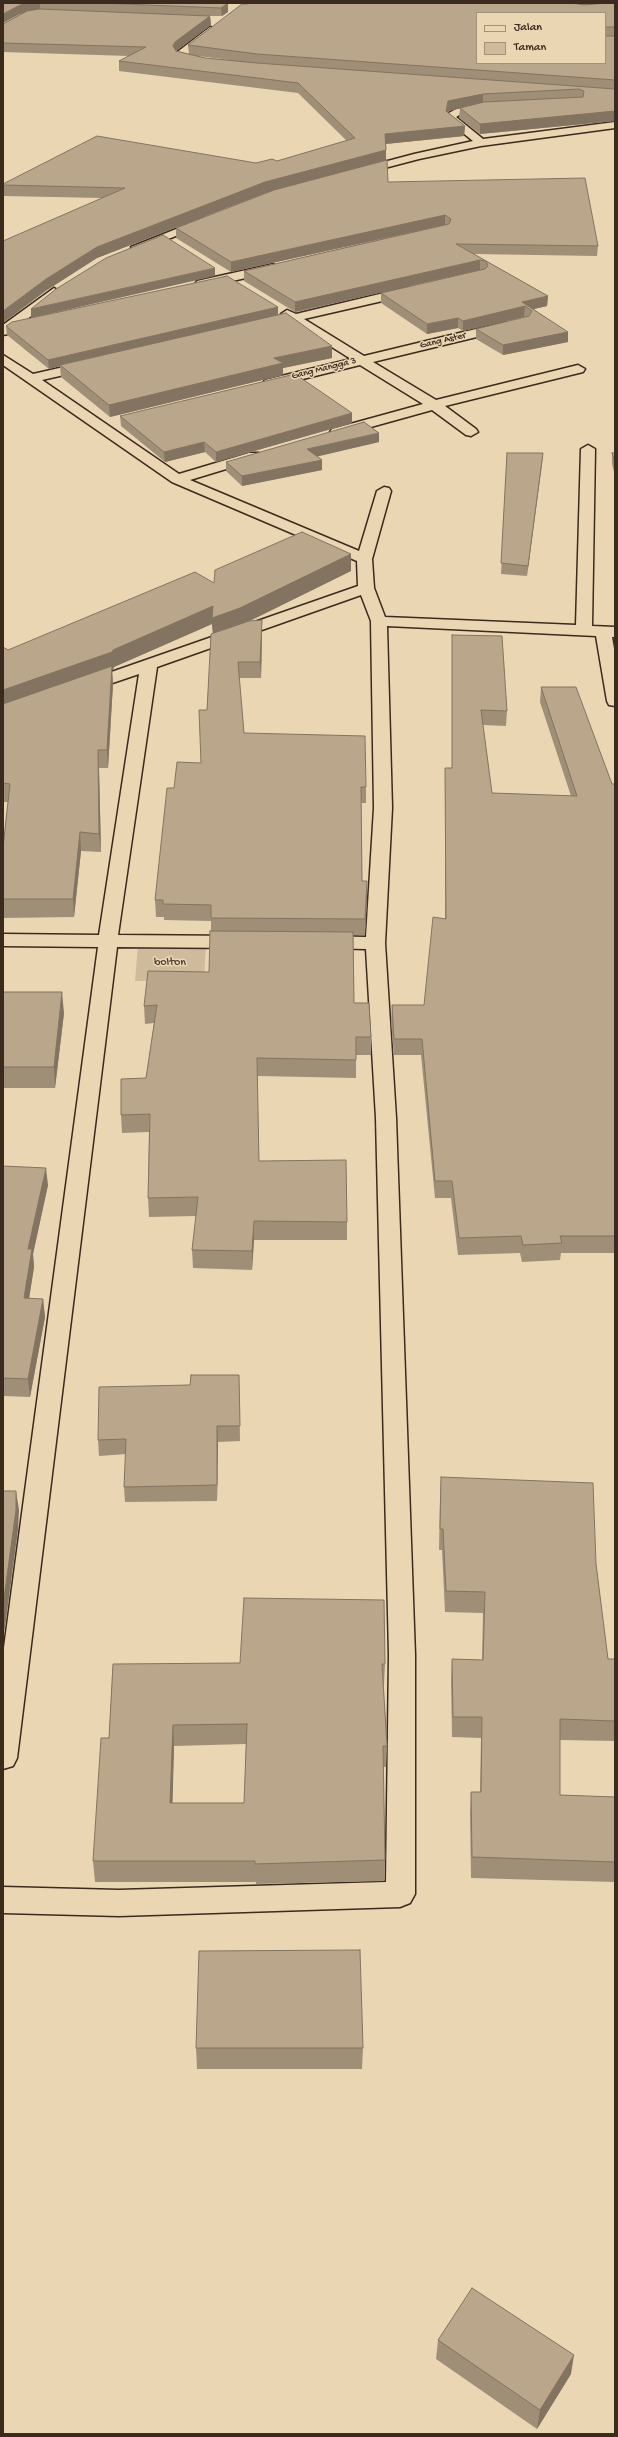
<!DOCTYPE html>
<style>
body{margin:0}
#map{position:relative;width:618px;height:2437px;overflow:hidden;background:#ebd6b4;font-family:"Gochi Hand",sans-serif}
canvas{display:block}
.frame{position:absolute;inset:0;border:4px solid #3b2a1e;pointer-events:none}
.legend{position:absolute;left:476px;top:12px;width:130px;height:52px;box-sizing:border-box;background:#ebd6b4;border:1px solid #a59178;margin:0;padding:5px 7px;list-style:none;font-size:12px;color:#3b2a1e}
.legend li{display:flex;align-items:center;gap:8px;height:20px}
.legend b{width:20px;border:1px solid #a59178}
</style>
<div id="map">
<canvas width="618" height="2437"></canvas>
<div class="frame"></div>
<ul class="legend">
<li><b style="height:5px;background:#ebd6b4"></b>Jalan</li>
<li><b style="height:11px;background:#cfba9c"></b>Taman</li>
</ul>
</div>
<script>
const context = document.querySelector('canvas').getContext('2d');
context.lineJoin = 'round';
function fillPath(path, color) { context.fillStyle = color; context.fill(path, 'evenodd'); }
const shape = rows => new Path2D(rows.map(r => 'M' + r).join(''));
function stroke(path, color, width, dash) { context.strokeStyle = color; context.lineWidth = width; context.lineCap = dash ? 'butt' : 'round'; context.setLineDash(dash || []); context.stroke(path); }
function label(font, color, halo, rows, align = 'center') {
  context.font = font + ' "Gochi Hand",sans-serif'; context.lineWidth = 3; context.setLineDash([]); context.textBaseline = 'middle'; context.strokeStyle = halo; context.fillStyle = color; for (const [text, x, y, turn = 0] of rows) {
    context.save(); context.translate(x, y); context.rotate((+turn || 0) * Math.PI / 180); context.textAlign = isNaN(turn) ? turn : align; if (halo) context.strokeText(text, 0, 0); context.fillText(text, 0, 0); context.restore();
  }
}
const green = shape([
 [138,945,206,945,204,980,135,981]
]);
const minor = shape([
 [210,27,218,29,187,55,193,58,207,61,207,65,186,63,176,57,176,53,210,27],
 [488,104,493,107,492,109,461,114,456,117,483,139,615,122,615,128,481,146,419,159,358,175,352,172,354,170,414,154,473,141,447,120,447,114,458,108,488,104],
 [204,218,208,219,210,221,208,223,141,250,133,250,131,247,204,218],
 [273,264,279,268,277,271,201,288,195,284,197,281,273,264],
 [409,287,415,291,413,294,304,319,364,356,505,322,510,323,511,326,510,329,373,362,436,400,578,365,585,369,583,372,445,406,476,429,478,432,471,436,466,435,432,410,342,435,332,435,330,432,332,429,423,404,360,365,270,387,263,383,265,380,351,359,292,322,264,329,259,328,258,325,259,322,283,317,281,314,287,310,296,314,409,287],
 [54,288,60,292,58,295,8,334,3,335,3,325,54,288],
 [3,355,33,374,90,361,95,362,97,365,95,368,42,380,179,474,249,453,259,453,261,456,259,459,190,480,359,551,377,491,384,487,389,488,391,491,372,559,374,588,385,617,576,625,581,449,588,445,595,449,592,626,615,627,615,637,612,637,615,654,615,706,609,705,607,701,596,636,387,626,392,808,385,943,396,1118,415,1655,415,1894,410,1903,400,1907,119,1916,3,1913,3,1887,119,1890,386,1882,389,1655,376,1118,366,949,323,948,316,946,313,942,316,938,323,936,366,937,374,808,371,621,361,595,157,667,118,935,240,936,247,938,250,942,247,946,240,948,117,947,17,1758,13,1766,3,1769,3,1655,98,947,3,946,3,934,99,935,139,674,83,693,77,692,75,688,77,684,143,661,358,586,357,561,172,482,3,365,3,355]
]);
const wall = shape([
 [3,3,228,3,228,12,222,16,210,16,211,25,176,51,189,54,188,45,249,3,615,3,615,121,480,134,459,118,460,108,448,111,447,112,465,126,464,136,386,144,386,160,388,182,598,246,597,256,474,254,548,296,547,306,533,309,568,332,568,342,503,355,476,339,476,329,525,317,524,317,463,331,458,328,427,334,381,303,381,293,482,270,480,270,295,312,244,281,244,271,425,229,231,272,176,238,176,228,271,191,265,193,97,258,47,290,102,198,3,196,3,184,277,161,347,141,298,93,119,71,119,61,129,56,3,52,3,24,23,13,20,14],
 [605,13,605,63,477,63],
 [198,56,214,58,232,60,205,58],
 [278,307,278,315,332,346,332,358,283,368,283,375,110,417,61,377,60,366,49,369,7,335,6,326],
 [120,416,352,423,216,462,205,452,165,462,121,426],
 [379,442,317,456,322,460,322,470,242,486,226,471,226,462],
 [507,453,543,453,542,463,527,576,501,574],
 [612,453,615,453,615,476,612,464],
 [351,571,250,621,262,636,261,678,239,678,244,733,366,787,366,803,361,803,362,881,367,898,365,935,353,935,354,1003,371,1037,371,1055,356,1055,356,1078,257,1076,259,1161,347,1222,347,1240,254,1240,252,1270,193,1268,192,1250,196,1216,149,1217,148,1198,149,1132,122,1133,121,1115,146,1078,154,1023,145,1024,144,1006,209,972,211,931,211,921,164,920,164,917,156,917,155,900,174,788,201,763,207,710,213,633,212,624,114,667,113,670,112,670,113,684,108,768,99,768,101,852,81,851,74,917,3,918,3,847,8,802,3,802,3,647,8,650,214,583],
 [452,635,507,711,506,726,483,725,492,793,571,796,540,702,541,687,612,784,615,784,615,1253,561,1253,560,1260,522,1262,520,1253,458,1255,451,1198,435,1198,421,1055,394,1055,391,1022,392,1005,424,1005,445,919,445,768,452,768],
 [3,992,64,1013,55,1088,3,1088],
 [3,1166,48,1185,33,1254,34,1267,29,1299,43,1299,45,1317,30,1397,3,1396],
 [239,1375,240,1441,218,1442,217,1501,125,1502,124,1487,126,1454,99,1456,98,1440,190,1385],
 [441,1477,596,1564,608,1659,615,1659,615,1741,560,1740,560,1795,615,1797,615,1882,471,1878,470,1813,471,1792,480,1792,481,1738,452,1737,451,1680,452,1659,482,1660,483,1613,445,1612,442,1550,439,1550,440,1497],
 [113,1664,385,1664,384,1685,383,1685,387,1746,386,1767,383,1767,385,1860,384,1881,256,1884,256,1882,95,1882,93,1861,109,1738],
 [246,1744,244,1803,172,1803,174,1746],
 [196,2048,363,2048,362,2069,197,2069],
 [438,2340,571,2374,537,2429,436,2359],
 [615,2362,615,2434,614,2434]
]);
const shadedWall = shape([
 [29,3,40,3,40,10,20,14,3,23,3,14,20,5],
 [228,3,228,12,222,16,221,8],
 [210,16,211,25,175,52,173,46,175,42],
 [483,94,483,104,448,111,446,121,446,111,448,101],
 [615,111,615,121,480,134,480,124],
 [465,126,464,136,385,144,385,134],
 [386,150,386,160,265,193,97,258,47,290,3,323,3,311,46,279,97,247,265,182],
 [445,215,445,225,231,272,231,262],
 [480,260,480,270,295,312,295,302],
 [215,268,215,276,31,318,31,309],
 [548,296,547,306,530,310,525,306,524,317,463,331,463,321,522,302],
 [278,307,278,316,60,365,60,366,49,369,48,360],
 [458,318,458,328,427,334,427,324],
 [568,332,568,342,503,355,503,345],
 [332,346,332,358,283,368,283,375,110,417,109,405,274,358],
 [352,413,352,423,216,462,216,452],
 [379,433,379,442,307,459,307,449],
 [204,442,205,452,165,462,164,452],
 [543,453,542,463,527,576,528,566],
 [322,460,322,470,242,486,242,476],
 [351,554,351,571,241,625,213,635,212,624,114,667,113,670,112,670,113,684,108,768,107,750,3,709,3,690,113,650,213,606],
 [262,620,262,636,261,678,260,662],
 [98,750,99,768,101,852,99,834],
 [80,832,81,851,74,917,73,899],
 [367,881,367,898,365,935,365,919],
 [62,992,64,1013,55,1088,54,1067],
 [46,1168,48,1185,33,1254,34,1267,26,1317,24,1298,28,1249],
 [254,1221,254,1240,252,1270,252,1251],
 [43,1299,45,1317,30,1397,28,1379],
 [217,1426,218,1442,217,1501],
 [16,1491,19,1510,18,1530,5,1627,3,1638,3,1606],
 [173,1725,174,1746,172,1824,170,1803],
 [574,2355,571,2374,537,2429,540,2410]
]);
const building = shape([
 [3,3,29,3,20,5,3,14,3,3],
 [99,3,228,3,221,8,99,3],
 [249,3,572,3,584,5,607,3,606,3,615,3,615,27,605,27,605,13,477,13,477,63,605,63,605,36,615,36,615,80,257,54,188,45,242,4,248,4,249,3],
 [39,9,210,16,175,42,173,46,176,51,205,58,257,63,615,89,615,111,480,124,460,108,484,102,583,97,584,91,579,89,483,94,448,101,446,111,465,126,385,134,386,150,265,182,97,247,46,279,3,311,3,263,4,262,3,262,3,241,125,188,3,185,3,184,97,136,256,163,272,159,277,161,355,138,298,83,119,61,146,47,3,43,3,24,27,11,39,9],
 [387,160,388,182,585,178,598,246,456,244,548,296,522,302,568,332,503,345,476,329,529,316,532,311,525,306,463,321,458,318,427,324,381,293,485,269,488,266,486,261,480,260,295,302,244,271,449,224,451,219,445,215,231,262,176,228,274,190,387,160],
 [163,235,215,268,31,309,56,289,106,258,163,235],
 [227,276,278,307,48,360,6,326,12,322,227,276],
 [286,313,332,346,274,358,283,363,109,405,60,365,286,313],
 [295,374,352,413,216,452,204,442,164,452,120,416,295,374],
 [364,422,379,433,307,449,322,460,242,476,226,462,364,422],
 [507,453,543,453,528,566,501,563,507,453],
 [612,453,615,453,615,462,612,453],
 [302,532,351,554,240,608,212,618,213,606,113,650,112,652,3,690,3,647,8,650,195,572,214,583,215,570,302,532],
 [262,620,260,662,238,662,244,733,365,736,366,787,361,787,362,881,367,881,365,919,211,918,211,905,163,904,163,900,155,900,167,788,174,788,177,762,201,763,199,710,207,710,211,634,249,621,262,620],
 [452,635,502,636,507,711,481,710,492,793,577,796,541,687,576,687,612,784,615,784,615,1236,560,1236,562,1243,523,1245,521,1236,459,1238,452,1181,435,1181,422,1039,394,1039,392,1005,424,1005,433,917,446,919,445,768,452,768,452,635],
 [112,666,107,750,98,750,99,834,80,832,73,899,3,899,3,847,10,784,3,783,3,704,112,666],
 [210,931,353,932,354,1003,369,1003,371,1037,356,1037,356,1060,257,1058,259,1161,346,1160,347,1222,254,1221,252,1251,192,1250,198,1197,148,1198,150,1114,121,1115,121,1079,146,1078,157,1005,144,1006,148,971,209,972,210,931],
 [3,992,62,992,54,1067,3,1067,3,992],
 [3,1166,46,1168,28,1249,32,1249,24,1298,43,1299,28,1379,3,1378,3,1166],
 [191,1375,239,1375,240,1426,217,1426,217,1485,124,1487,126,1439,98,1440,99,1387,190,1385,191,1375],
 [441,1477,593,1483,596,1564,608,1659,615,1659,615,1721,560,1719,560,1795,615,1797,615,1862,472,1857,471,1792,481,1792,482,1717,453,1717,452,1659,483,1660,485,1592,446,1591,443,1529,440,1529,441,1477],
 [3,1491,16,1491,16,1510,3,1606,3,1491],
 [244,1598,384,1600,385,1664,382,1664,387,1746,383,1746,385,1860,255,1864,255,1861,93,1861,101,1738,109,1738,113,1664,240,1663,244,1598],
 [247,1724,244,1803,170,1803,173,1725,247,1724],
 [360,1950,363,2048,196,2048,199,1951,360,1950],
 [472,2288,574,2355,540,2410,438,2340,472,2288]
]);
const farStreetnames = [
 ["Gang Aster",443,341,-13],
 ["Gang Mangga 3",324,369,-14]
];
const parkNames = [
 ["bolton",170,963]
];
fillPath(green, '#cfba9c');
stroke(minor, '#3b2a1e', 3);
fillPath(minor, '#ebd6b4');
fillPath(wall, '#a08f77');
fillPath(shadedWall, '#827461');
fillPath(building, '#baa68a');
stroke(building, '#827461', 1);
label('10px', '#3b2a1e', '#ebd6b4', farStreetnames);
label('12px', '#514031', '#ebd6b4', parkNames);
</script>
